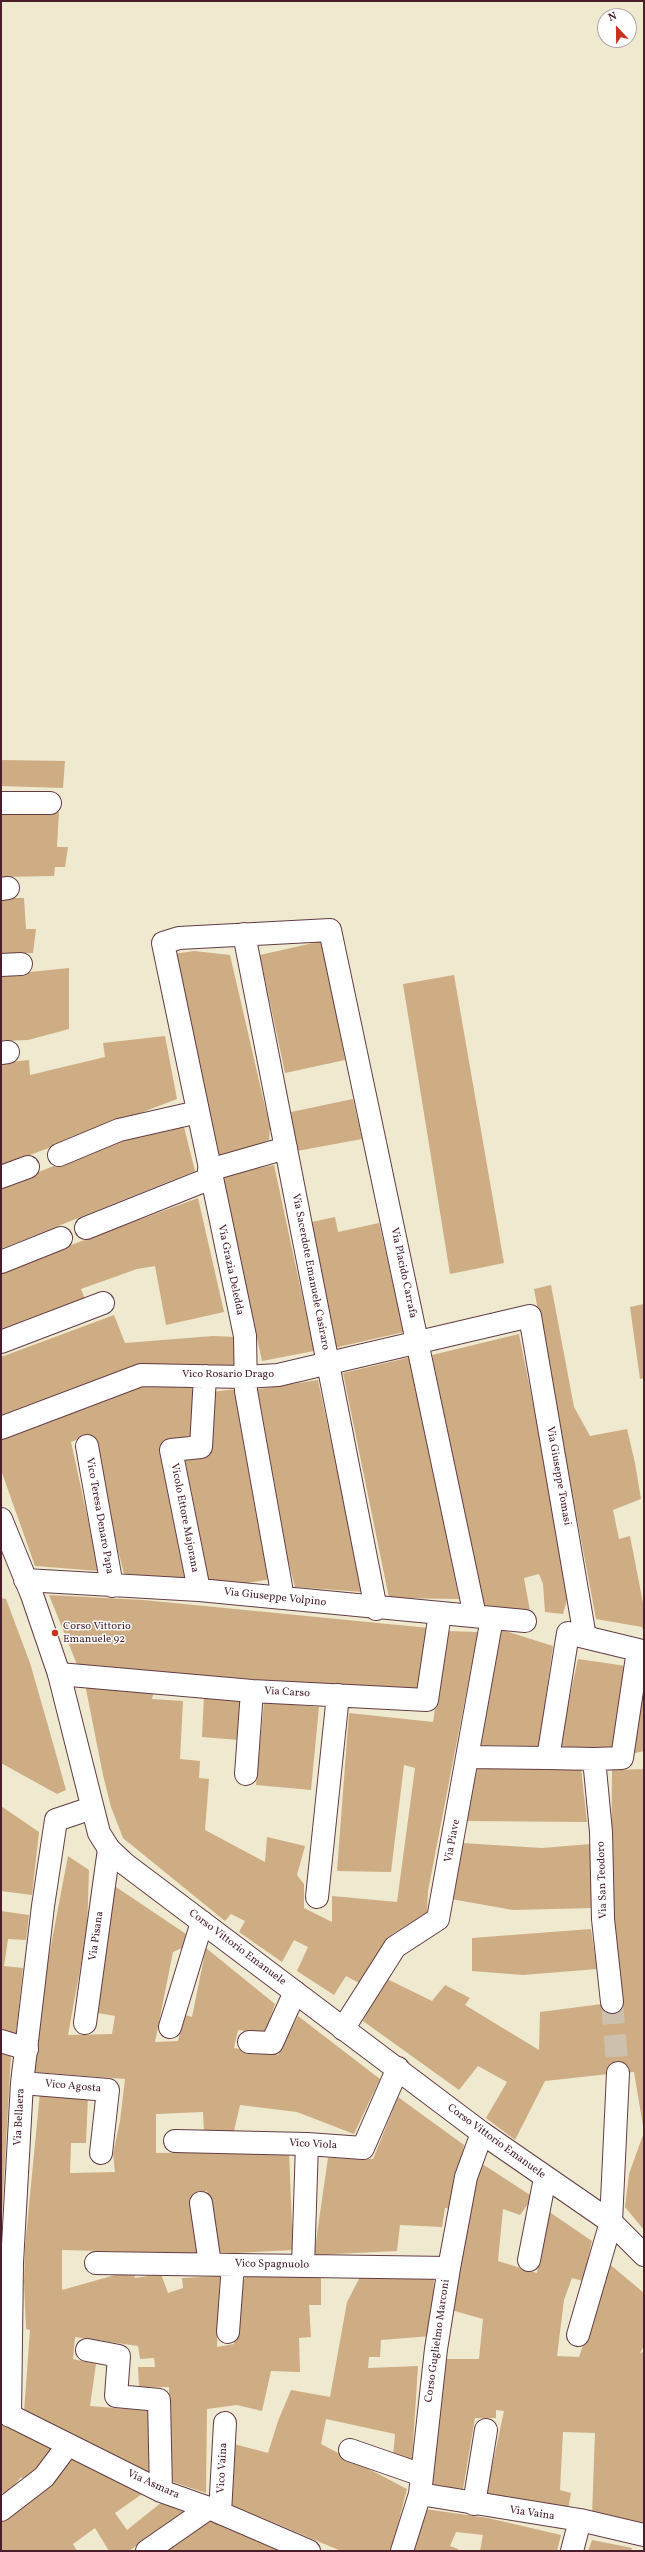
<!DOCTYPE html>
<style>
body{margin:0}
#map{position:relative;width:645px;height:2552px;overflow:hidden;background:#eee9cf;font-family:Vollkorn,serif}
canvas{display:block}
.frame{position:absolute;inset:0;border:2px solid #4a1f2b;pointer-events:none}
.north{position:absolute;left:597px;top:8px;width:40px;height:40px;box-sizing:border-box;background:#fff;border:1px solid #b7a5aa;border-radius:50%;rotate:338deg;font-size:11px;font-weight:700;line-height:16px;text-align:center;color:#4a1f2b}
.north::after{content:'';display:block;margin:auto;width:14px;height:18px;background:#c8321e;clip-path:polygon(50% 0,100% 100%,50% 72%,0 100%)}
</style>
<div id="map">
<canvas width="645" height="2552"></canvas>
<div class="frame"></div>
<div class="north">N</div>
</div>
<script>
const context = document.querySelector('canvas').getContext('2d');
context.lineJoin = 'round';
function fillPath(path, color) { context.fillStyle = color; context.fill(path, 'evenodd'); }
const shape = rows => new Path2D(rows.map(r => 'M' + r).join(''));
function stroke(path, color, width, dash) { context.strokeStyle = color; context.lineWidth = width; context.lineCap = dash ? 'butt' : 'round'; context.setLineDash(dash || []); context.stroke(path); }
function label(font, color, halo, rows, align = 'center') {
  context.font = font + ' Vollkorn,serif'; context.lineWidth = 3; context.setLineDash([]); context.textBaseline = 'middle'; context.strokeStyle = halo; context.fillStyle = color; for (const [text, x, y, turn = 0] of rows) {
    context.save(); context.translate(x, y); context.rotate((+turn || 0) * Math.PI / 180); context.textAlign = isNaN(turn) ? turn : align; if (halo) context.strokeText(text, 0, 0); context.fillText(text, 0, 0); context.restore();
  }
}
const building = shape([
 [1,760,65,761,63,788,1,786],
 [59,812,57,847,68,847,65,867,55,867,54,876,1,877,1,813],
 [1,898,24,898,26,929,36,929,33,953,1,954],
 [322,941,345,1060,285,1073,260,955],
 [194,951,230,955,270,1128,269,1140,217,1158,173,954],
 [69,968,69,1029,28,1040,1,1041,1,975],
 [454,975,504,1263,450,1274,403,984],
 [165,1036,177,1099,1,1166,1,1063,29,1060,30,1075,105,1057,103,1043],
 [353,1099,362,1139,297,1151,291,1112],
 [184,1127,195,1171,1,1249,1,1187,124,1138],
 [274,1165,314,1351,262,1361,222,1176],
 [198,1198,224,1312,166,1325,155,1266,137,1269,81,1289,85,1299,1,1331,1,1271],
 [335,1217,338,1232,379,1223,404,1332,334,1348,307,1223],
 [551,1285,574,1407,590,1436,627,1429,635,1463,641,1499,613,1510,619,1539,630,1536,644,1608,644,1632,642,1627,596,1619,534,1289],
 [644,1304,644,1378,640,1379,630,1307],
 [114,1315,125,1343,213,1336,237,1337,237,1369,139,1366,1,1417,1,1357],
 [519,1334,570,1589,563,1614,545,1612,543,1584,539,1574,524,1578,530,1611,483,1607,432,1355],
 [411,1357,459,1599,389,1598,343,1373],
 [318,1380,363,1592,295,1587,278,1523,253,1390],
 [141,1384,196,1385,196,1439,161,1443,161,1456,187,1578,124,1574,89,1435,71,1442,99,1571,35,1566,1,1470,1,1437],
 [237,1389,271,1579,247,1583,207,1580,180,1454,208,1455,211,1392],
 [49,1595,143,1600,429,1628,421,1691,78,1667],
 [1,1598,6,1599,30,1663,47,1722,66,1790,57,1794,1,1763],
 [499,1629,553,1646,539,1746,481,1745],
 [447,1631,478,1632,428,1891,427,1913,392,1934,361,1984,346,1976,334,1995,297,1971,308,1947,294,1940,282,1962,239,1932,245,1921,231,1914,225,1921,123,1838,111,1807,103,1775,85,1684,154,1690,152,1699,183,1701,180,1759,200,1761,199,1778,209,1779,205,1830,265,1862,267,1837,305,1846,297,1875,304,1884,304,1908,332,1922,332,1896,397,1902,415,1768,404,1765,391,1872,337,1871,349,1713,433,1722],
 [578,1659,626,1666,615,1749,559,1747],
 [643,1689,644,1751,631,1754],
 [204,1695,243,1697,239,1740,202,1737],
 [264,1702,319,1707,311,1790,256,1785],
 [581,1768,587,1822,466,1821,477,1769],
 [644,1769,644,2132,634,2072,618,2073,545,2081,515,2140,486,2118,507,2082,478,2066,459,2090,363,2021,385,1978,432,2001,445,1985,470,1998,465,2005,539,2050,540,2012,602,2004,611,1891,612,1770],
 [1,1806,39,1832,32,1895,1,1891],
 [462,1843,542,1848,590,1844,593,1908,513,1910,451,1899],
 [68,1856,89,1870,87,1931,68,2035,112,2034,115,2016,98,2013,110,1883,186,1934,182,1948,173,1952,155,2042,178,2041,185,2015,192,2017,206,1948,275,2004,265,2033,238,2030,234,2048,278,2055,298,2016,380,2079,354,2134,297,2112,240,2105,234,2131,204,2133,203,2112,156,2114,156,2153,289,2151,293,2250,216,2254,207,2191,195,2193,203,2254,176,2258,175,2253,62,2250,62,2290,133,2270,135,2278,161,2274,168,2293,183,2288,182,2278,220,2276,217,2347,234,2344,238,2294,246,2275,321,2276,321,2305,309,2305,311,2337,299,2338,300,2372,271,2371,262,2411,237,2405,207,2409,206,2493,170,2481,169,2387,139,2388,138,2367,155,2367,154,2358,140,2359,138,2346,75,2337,73,2359,96,2364,90,2406,152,2411,155,2475,24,2412,30,2330,26,2329,24,2282,25,2247,40,2092,88,2096,86,2143,71,2143,70,2173,115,2172,113,2154,120,2121,125,2079,34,2072,48,1961],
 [1,1911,29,1915,26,1940,8,1939,4,1966,23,1968,16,2034,1,2029],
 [591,1929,597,1969,523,1975,472,1971,472,1938],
 [1,2052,11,2055,2,2214,1,2213],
 [398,2097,464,2145,453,2209,445,2208,442,2227,400,2225,397,2251,314,2255,328,2158,373,2159],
 [644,2132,644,2230,625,2207,629,2174],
 [481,2163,533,2197,520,2215,503,2209,498,2261,537,2273,548,2211,592,2241,583,2281,572,2278,564,2300,557,2356,579,2357,598,2302,607,2262,644,2293,644,2346,640,2353,644,2352,643,2523,592,2516,595,2433,563,2432,560,2490,571,2493,568,2509,486,2495,504,2411,496,2410,496,2418,475,2418,463,2489,427,2487,442,2359,479,2359,483,2319,451,2310,458,2250],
 [360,2277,434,2279,431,2336,381,2340,380,2357,369,2357,368,2368,418,2366,412,2460,393,2457,395,2434,326,2419,321,2444,407,2489,391,2551,341,2551,232,2505,234,2444,268,2453,278,2421,291,2390,330,2397,347,2302],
 [1,2423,54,2449,26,2480,21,2477,6,2496,1,2491],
 [72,2459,142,2494,115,2513,127,2530,162,2502,184,2512,129,2551,109,2551,95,2528,73,2544,77,2551,1,2551,1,2520,45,2487],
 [425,2509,488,2518,561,2535,557,2551,480,2551,483,2535,456,2532,450,2546,458,2549,458,2551,413,2551],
 [209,2520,283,2551,163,2551],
 [592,2540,632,2548,631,2551,588,2551]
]);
const minorTunnel = shape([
 [612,2002,618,2073]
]);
const service = shape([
 [578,2335,611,2222]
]);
const pedestrian = shape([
 [1,2041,27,2049],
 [474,2504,486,2430]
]);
const minor = shape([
 [1,803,50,803],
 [1,889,8,888],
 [244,934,376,1609],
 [1,965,21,964],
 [1,1053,8,1052],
 [59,1155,119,1130,198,1112],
 [209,1170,286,1148],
 [1,1177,28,1167],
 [86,1228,211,1178],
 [1,1262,61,1238],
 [1,1342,103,1303],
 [1,1428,141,1375,244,1377,278,1375,530,1316,585,1637],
 [87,1446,112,1586],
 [25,1580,199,1590,525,1621],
 [199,1590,171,1450,201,1447,205,1376],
 [283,1598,246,1391,245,1336,163,943,179,938,330,930,475,1616],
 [59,1674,252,1691,427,1700,440,1613],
 [468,1757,548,1758,594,1759,622,1758,638,1650,568,1633,548,1758],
 [594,1759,601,1832,603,1919,612,2002],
 [246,1774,252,1691],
 [317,1897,338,1695],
 [85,2023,109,1849],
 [170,2027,202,1922],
 [343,2029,395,1947,438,1919,492,1618],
 [249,2042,272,2043,295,1992],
 [22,2083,108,2090,101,2153],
 [175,2141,307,2144,363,2148,398,2068],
 [201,2203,210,2264],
 [611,2222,618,2073],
 [529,2260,545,2178],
 [96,2263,449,2268],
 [303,2266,307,2144],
 [228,2332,233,2265],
 [87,2350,119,2356,116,2396,159,2400,161,2491],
 [1,2411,161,2491,209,2508,309,2551],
 [10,2416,12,2263,22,2083,43,1906,56,1820,92,1808],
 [350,2450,422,2475],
 [420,2494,580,2520,644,2535],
 [1,2510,44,2477,68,2445],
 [220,2513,225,2423],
 [147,2551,209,2508],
 [402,2551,420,2494,436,2349,449,2268,466,2177,482,2133],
 [572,2551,580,2520]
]);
const tertiary = shape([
 [1,1519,32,1595,59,1674,99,1833,109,1849,125,1864,482,2133,611,2222,644,2255]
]);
const markers = [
 [55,1633,4,"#c8321e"]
];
const streetNames = [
 ["Via Grazia Deledda",230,1270,78],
 ["Via Sacerdote Emanuele Casiraro",310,1272,79],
 ["Via Placido Carrafa",403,1273,78],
 ["Vico Rosario Drago",228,1375],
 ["Via Giuseppe Tomasi",558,1476,80],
 ["Vico Teresa Denaro Papa",99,1516,80],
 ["Vicolo Ettore Majorana",184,1518,79],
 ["Via Giuseppe Volpino",275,1598,6],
 ["Via Carso",287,1693,3],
 ["Via Piave",453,1841,-79],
 ["Via San Teodoro",603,1880,-92],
 ["Via Pisana",97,1936,-82],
 ["Corso Vittorio Emanuele",237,1948,37],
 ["Vico Agosta",73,2087,5],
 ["Via Bellaera",20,2117,-87],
 ["Corso Vittorio Emanuele",496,2142,36],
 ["Vico Viola",313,2145,3],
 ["Vico Spagnuolo",272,2265,1],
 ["Corso Guglielmo Marconi",438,2341,-82],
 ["Vico Vaina",223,2468,-87],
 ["Via Asmara",153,2485,24],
 ["Via Vaina",532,2514,8]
];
const poiNames = [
 ["Corso Vittorio",63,1627],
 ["Emanuele 92",63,1640]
];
fillPath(building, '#cead84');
stroke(minorTunnel, '#cdc1ae', 22, [22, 11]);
stroke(service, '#633d44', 24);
stroke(pedestrian, '#633d44', 24);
stroke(minor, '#633d44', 24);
stroke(tertiary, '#633d44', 24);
stroke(service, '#fff', 22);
stroke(pedestrian, '#fff', 22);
stroke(minor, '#fff', 22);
stroke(tertiary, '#fff', 22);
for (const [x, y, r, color] of markers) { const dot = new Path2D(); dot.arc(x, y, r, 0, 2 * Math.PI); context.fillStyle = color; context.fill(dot); stroke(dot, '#fff', 1.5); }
label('11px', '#4a1f2b', '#fff', streetNames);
label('11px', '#4a1f2b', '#fff', poiNames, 'left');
</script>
